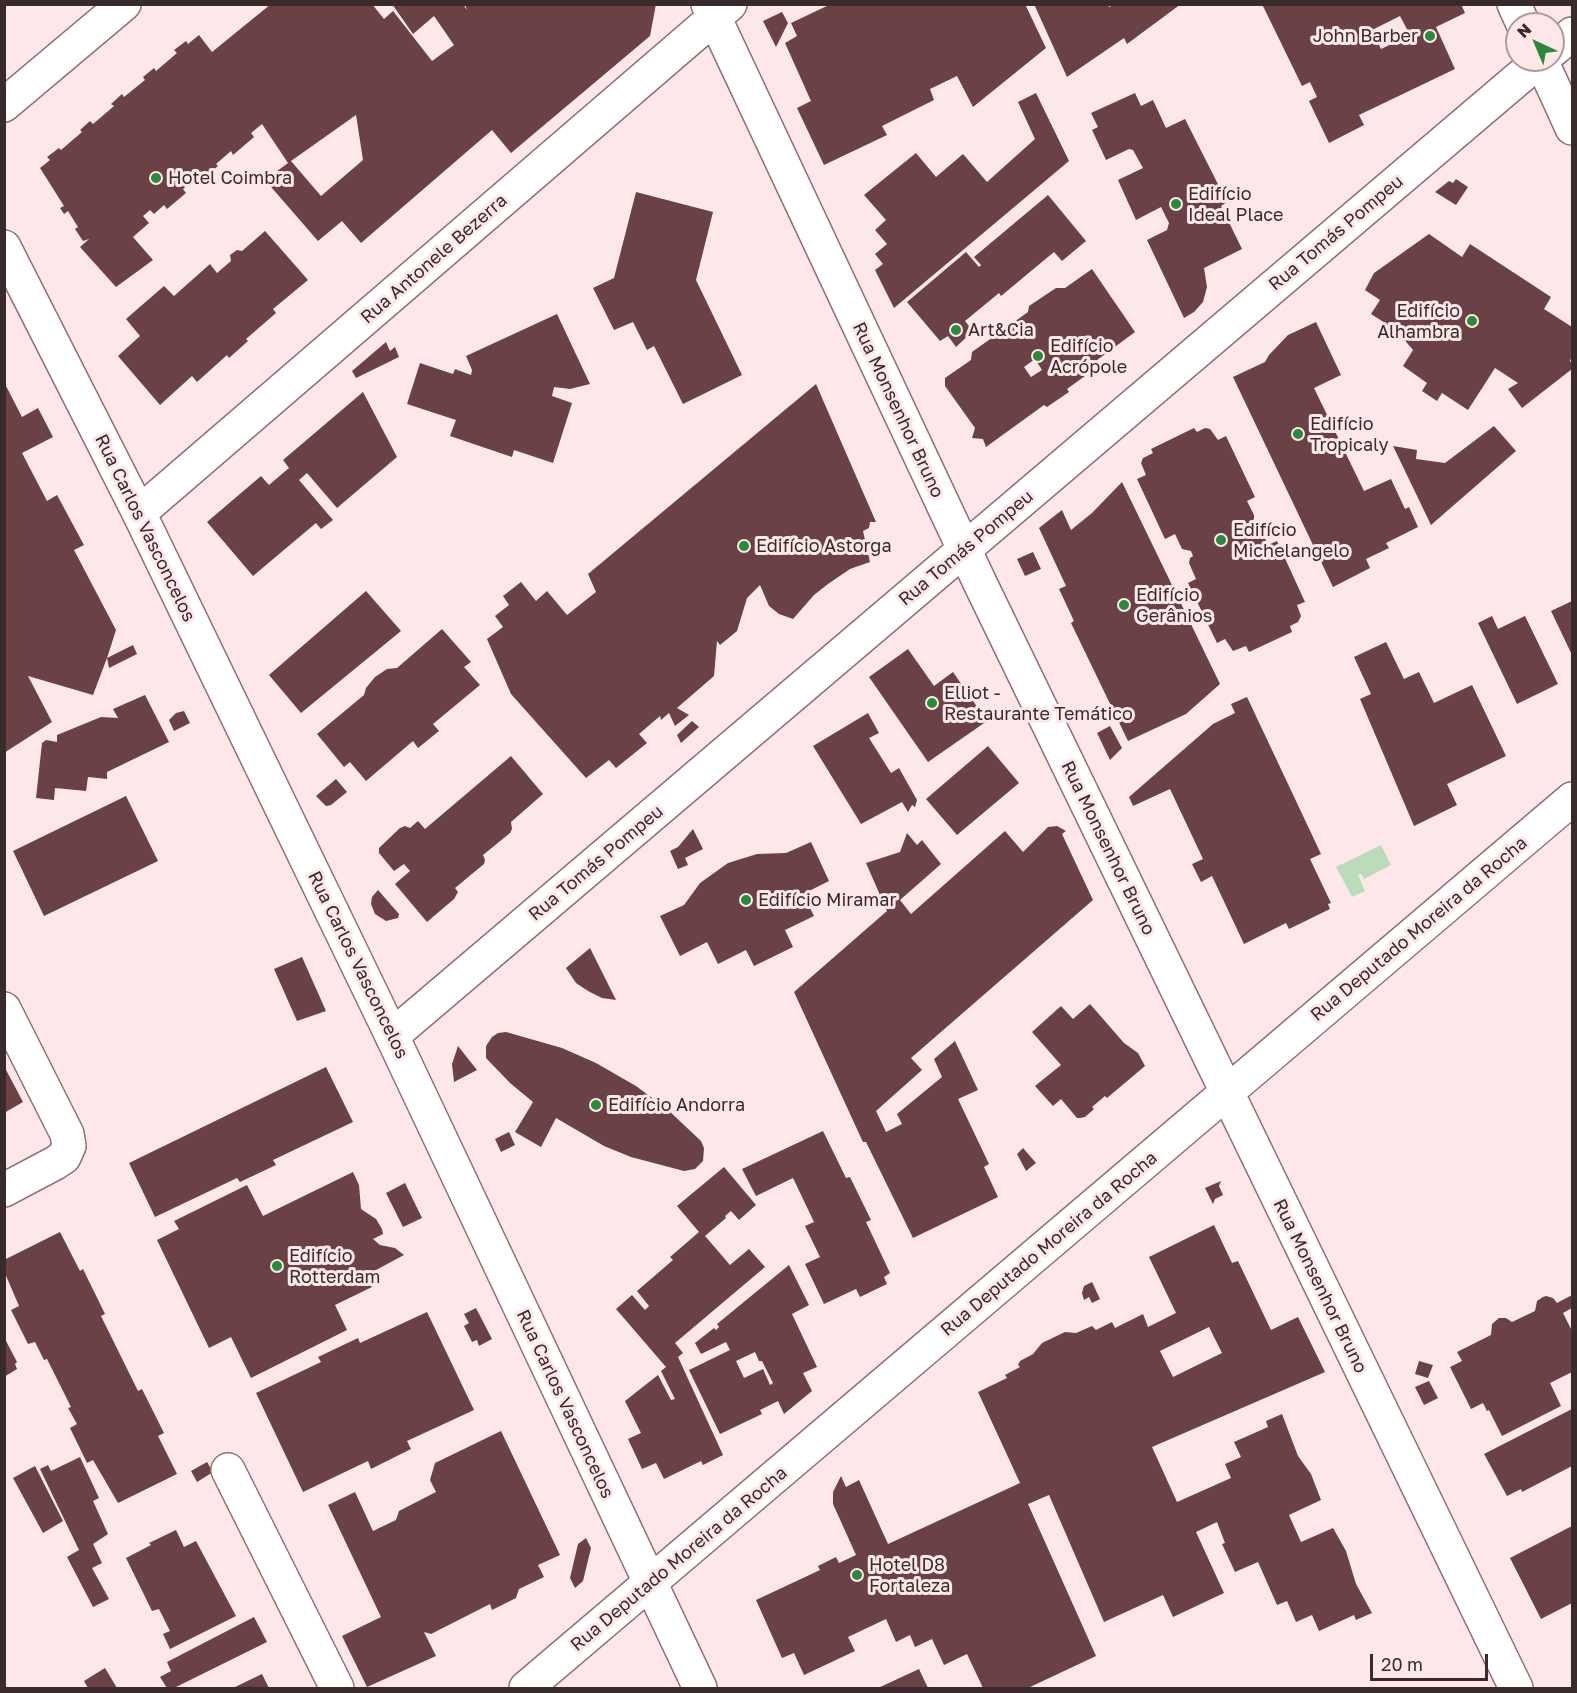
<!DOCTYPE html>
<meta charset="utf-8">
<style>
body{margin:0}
#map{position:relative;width:1577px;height:1693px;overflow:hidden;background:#fee7e8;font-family:"Golos Text",sans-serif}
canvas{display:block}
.frame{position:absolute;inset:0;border:6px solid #392a2b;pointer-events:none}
.north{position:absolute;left:1505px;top:12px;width:60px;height:60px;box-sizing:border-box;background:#fee7e8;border:2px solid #af9b9c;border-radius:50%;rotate:316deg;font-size:16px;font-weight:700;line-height:24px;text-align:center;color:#392a2b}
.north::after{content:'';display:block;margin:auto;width:21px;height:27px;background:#2b893b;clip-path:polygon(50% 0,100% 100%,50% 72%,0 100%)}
.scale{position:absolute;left:1370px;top:1654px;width:118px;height:27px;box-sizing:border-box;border:3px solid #392a2b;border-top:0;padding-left:8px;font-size:18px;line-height:21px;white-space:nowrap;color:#392a2b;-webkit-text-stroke:4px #fee7e8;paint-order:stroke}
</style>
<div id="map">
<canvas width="1577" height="1693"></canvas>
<div class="frame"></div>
<div class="north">N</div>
<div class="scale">20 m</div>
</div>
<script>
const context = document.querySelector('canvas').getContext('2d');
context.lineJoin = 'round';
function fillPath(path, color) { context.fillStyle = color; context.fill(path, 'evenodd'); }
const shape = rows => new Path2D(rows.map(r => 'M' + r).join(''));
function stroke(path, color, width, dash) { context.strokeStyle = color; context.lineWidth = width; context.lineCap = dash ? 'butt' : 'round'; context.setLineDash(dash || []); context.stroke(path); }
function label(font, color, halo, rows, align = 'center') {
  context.font = font + ' "Golos Text",sans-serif'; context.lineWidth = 6; context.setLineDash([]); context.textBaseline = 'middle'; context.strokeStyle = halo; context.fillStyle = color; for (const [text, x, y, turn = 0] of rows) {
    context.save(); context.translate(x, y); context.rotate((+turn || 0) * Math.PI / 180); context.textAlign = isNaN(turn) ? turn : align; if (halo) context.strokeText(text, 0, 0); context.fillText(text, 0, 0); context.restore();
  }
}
const water = shape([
 [1381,845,1391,865,1364,879,1361,874,1358,875,1365,891,1352,897,1336,867]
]);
const building = shape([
 [271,4,372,4,384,19,393,11,432,61,454,45,434,16,413,34,392,4,463,4,467,10,465,4,656,4,650,36,511,153,492,130,361,243,342,221,318,241,265,180,288,163,262,124,251,133,254,137,233,155,231,151,216,164,218,166,201,180,198,176,183,189,186,193,167,209,164,205,154,214,150,210,143,216,149,223,133,237,153,260,116,287,80,247,89,239,83,241,75,229,78,227,68,211,64,214,60,208,64,206,40,168,50,160,47,157,59,148,61,150,82,132,80,130,90,121,93,124,114,106,111,104,122,94,124,97,145,80,143,77,154,68,156,71,177,53,174,50,186,41,188,44,199,35,212,52],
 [356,115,363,160,321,196,291,161],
 [831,4,1025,4,1046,48,973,107,957,76,930,89,934,100,882,126,887,135,824,165,797,108,811,101,785,43,797,36,791,23],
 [1034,4,1108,4,1109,7,1115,4,1181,4,1127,44,1124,38,1067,77],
 [1262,4,1461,4,1465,13,1436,27,1455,69,1359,115,1364,125,1329,143,1309,101,1317,97,1310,82,1302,86],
 [1400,16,1410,35,1381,49,1372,30],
 [782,12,788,23,776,47,763,21],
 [1036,93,1069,161,894,308,875,270,883,264,875,254,887,244,875,230,886,220,864,195,916,153,936,177,963,154,987,182,1035,139,1018,102],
 [1135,93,1141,106,1153,100,1166,128,1185,119,1227,202,1221,206,1242,249,1204,268,1207,287,1203,302,1194,312,1184,318,1147,240,1167,230,1169,223,1161,207,1136,220,1118,180,1143,168,1133,150,1129,149,1106,160,1092,130,1098,127,1091,113],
 [1456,179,1468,187,1456,205,1435,192,1449,181,1453,183],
 [636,192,713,212,696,280,742,375,683,404,654,346,647,350,633,322,614,330,593,288,614,278],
 [1048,195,1086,241,1062,261,1054,252,1001,296,999,293,965,321,973,331,956,347,948,336,940,341,907,302,966,252,979,267,981,265,974,257],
 [265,231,308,280,273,309,276,313,246,339,248,341,229,358,227,355,197,382,192,376,160,405,118,356,140,336,126,319,164,286,174,296,210,264,217,273,231,261,230,255,237,250,242,251],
 [1429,234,1462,257,1470,244,1551,297,1544,309,1572,327,1572,356,1570,361,1572,364,1572,369,1522,408,1508,389,1518,383,1495,368,1468,410,1442,393,1437,401,1422,391,1427,383,1403,366,1413,350,1396,330,1371,314,1380,300,1365,290,1374,273],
 [1092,269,1135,332,1085,369,1089,373,1067,389,1069,392,1047,407,1044,405,986,447,983,439,972,438,975,428,945,386,945,378,971,360,972,352,1028,312,1029,306,1056,288,1065,288],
 [1035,359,1042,370,1031,377,1024,367],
 [557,314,590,384,570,389,554,387,552,396,572,403,553,463,514,450,512,457,450,436,456,420,407,404,420,363,453,374,455,369,471,375,472,370,466,356],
 [1316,322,1341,375,1314,388,1364,491,1391,479,1405,509,1409,507,1418,527,1386,543,1389,548,1366,559,1370,568,1333,587,1233,377,1265,362,1269,355,1288,335],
 [386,342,390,351,395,347,399,357,356,378,352,371],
 [4,382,22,417,38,408,53,437,22,453,47,501,57,495,84,545,74,550,116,630,107,658,133,645,137,654,109,668,107,658,93,695,28,676,52,722,4,753],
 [816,384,876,522,870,522,869,528,863,531,870,562,850,569,828,584,814,595,793,619,779,614,769,606,760,585,747,598,737,631,720,645,717,641,714,676,677,708,689,715,675,726,669,713,661,720,660,716,639,734,647,743,616,768,609,760,586,778,511,694,487,639,503,627,495,616,509,605,503,596,521,582,536,601,547,591,567,615,596,592,588,574],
 [363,392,397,457,337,508,307,473,299,480,333,520,321,529,316,523,253,576,207,522,261,476,269,485,289,468,283,460],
 [1494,426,1516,451,1431,525,1393,446,1417,450,1416,459,1445,463],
 [1194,428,1197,432,1205,428,1210,429,1218,440,1226,436,1255,497,1247,501,1254,515,1254,519,1250,523,1252,527,1261,530,1268,545,1277,541,1305,602,1297,605,1301,616,1298,622,1290,626,1292,632,1249,652,1246,646,1233,651,1225,639,1217,643,1188,583,1196,579,1189,563,1190,558,1193,556,1191,551,1182,549,1175,534,1165,539,1137,479,1146,475,1141,463,1143,458,1153,453,1151,449],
 [1122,482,1220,684,1186,714,1128,741,1071,623,1074,621,1059,589,1066,586,1039,528,1062,510,1071,530,1092,513],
 [1033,552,1041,569,1025,576,1017,559],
 [366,591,401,631,301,713,269,675],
 [1572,601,1572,655,1551,611],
 [1492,616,1498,629,1525,616,1558,684,1517,704,1478,623],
 [442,629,471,662,464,667,480,685,433,724,439,731,418,748,413,741,366,781,350,762,344,767,317,734,364,695,366,688,375,677,387,669,397,668],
 [1386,642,1404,679,1419,672,1434,703,1472,685,1506,756,1447,784,1457,805,1414,826,1360,699,1371,694,1354,657],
 [908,649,934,686,953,672,987,721,928,762,869,677],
 [145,695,169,742,107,772,107,779,88,777,86,791,55,788,54,800,36,798,42,743,46,740,57,742,57,735,101,717,118,718,113,709],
 [1247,697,1321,854,1310,859,1331,903,1328,904,1330,909,1289,929,1286,923,1244,944,1212,876,1201,882,1192,864,1203,859,1170,789,1133,806,1129,797,1213,724,1235,713,1231,704],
 [184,711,190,723,174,731,169,720,176,713],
 [868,713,879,733,869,738,891,773,899,768,917,800,915,807,912,805,908,812,902,802,861,824,813,746],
 [692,721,699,727,681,743,677,735],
 [1110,726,1122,748,1110,760,1097,733],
 [988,746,1019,783,957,835,926,799],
 [511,756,543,794,511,822,512,829,510,833,483,855,485,860,484,864,455,888,458,892,454,899,427,922,395,884,410,871,404,864,394,871,379,853,379,848,400,828,405,826,410,828,418,821,425,829],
 [336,779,347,792,331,805,326,806,316,796],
 [126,796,158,861,44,916,13,851],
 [1057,826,1066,831,1062,834,1093,900,911,1058,922,1070,876,1111,886,1132,902,1124,897,1114,942,1077,934,1059,955,1041,978,1090,958,1099,989,1164,984,1167,998,1197,913,1238,866,1142,863,1142,862,1140,794,992,887,911,866,863,900,852,907,833,917,845,922,840,941,864,900,900,911,914,1005,831,1023,852,1048,827],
 [693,829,703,849,685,858,688,865,678,869,670,851,678,847],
 [811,842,829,881,803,894,814,916,785,930,793,947,754,966,746,950,718,964,707,942,680,956,660,916,684,905,700,883,728,863,757,854,786,853],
 [378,890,399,914,398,918,386,921,375,914,371,904,372,897],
 [590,948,616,1000,602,998,588,991,576,983,566,968],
 [302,957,326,1011,297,1021,274,969],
 [1090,1004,1124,1043,1138,1053,1145,1066,1107,1098,1105,1096,1092,1107,1094,1109,1085,1117,1080,1118,1077,1118,1061,1099,1053,1106,1035,1086,1061,1065,1032,1032,1061,1006,1073,1019],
 [506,1032,562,1048,596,1063,636,1086,667,1109,701,1141,704,1148,703,1161,695,1169,684,1171,631,1157,604,1146,556,1118,541,1147,515,1132,533,1102,510,1083,486,1058,486,1046,492,1037,498,1033],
 [458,1046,477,1070,454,1082,452,1064],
 [4,1066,23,1102,4,1113],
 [326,1067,353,1122,273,1160,276,1165,240,1182,237,1178,155,1217,129,1163],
 [823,1131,846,1178,850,1177,871,1220,866,1222,890,1273,884,1277,887,1284,860,1297,856,1289,824,1304,805,1264,820,1257,805,1226,814,1222,793,1178,756,1196,742,1169],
 [509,1132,515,1145,501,1152,495,1139],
 [1023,1148,1036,1163,1026,1171,1017,1154],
 [724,1167,756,1205,739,1220,731,1211,725,1216,726,1218,705,1236,730,1265,749,1249,765,1267,675,1343,683,1353,678,1357,723,1455,703,1465,701,1461,664,1479,656,1463,642,1469,628,1439,641,1433,625,1401,658,1375,671,1400,675,1399,661,1371,666,1367,616,1309,632,1295,645,1310,649,1306,637,1291,673,1260,670,1257,699,1232,677,1206],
 [353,1172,359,1185,361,1209,376,1219,382,1229,383,1234,373,1239,380,1245,395,1248,404,1255,363,1277,372,1287,335,1305,347,1330,251,1378,231,1337,209,1348,157,1240,179,1229,174,1221,247,1185,263,1216],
 [1221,1181,1219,1186,1223,1195,1215,1199,1213,1204,1205,1188],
 [405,1183,422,1218,403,1227,386,1193],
 [1214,1225,1232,1263,1238,1261,1271,1330,1298,1317,1325,1372,1152,1447,1177,1502,1231,1478,1225,1464,1241,1457,1234,1442,1268,1427,1266,1421,1282,1414,1298,1456,1311,1474,1321,1500,1289,1515,1301,1542,1333,1528,1346,1551,1356,1584,1372,1613,1356,1620,1354,1615,1319,1631,1312,1615,1296,1622,1287,1601,1277,1605,1258,1562,1235,1572,1222,1544,1225,1543,1217,1522,1196,1532,1224,1593,1173,1617,1163,1595,1104,1622,1049,1495,1028,1504,1096,1656,1028,1688,983,1688,967,1654,944,1665,932,1639,915,1647,910,1635,896,1642,886,1619,848,1637,855,1651,804,1675,794,1653,782,1658,756,1600,820,1570,818,1566,836,1557,839,1563,856,1555,833,1504,833,1492,841,1476,846,1487,859,1480,888,1544,1020,1483,978,1392,1007,1378,1005,1375,1020,1367,1018,1365,1020,1361,1033,1354,1042,1343,1065,1332,1076,1333,1092,1326,1096,1330,1112,1322,1115,1328,1143,1314,1148,1327,1176,1313,1149,1257],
 [1209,1327,1222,1353,1173,1377,1160,1351],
 [60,1232,80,1271,83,1269,105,1314,101,1316,138,1391,142,1389,164,1433,158,1436,177,1474,118,1503,93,1460,87,1463,70,1428,77,1424,68,1408,71,1407,47,1359,44,1360,35,1342,28,1344,11,1310,19,1306,4,1271,4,1260],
 [789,1265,809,1305,792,1314,817,1367,803,1373,812,1391,784,1414,778,1401,760,1410,762,1414,720,1434,689,1370,730,1350,726,1342,701,1354,695,1343,714,1328,716,1330,719,1327,717,1324],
 [755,1352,759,1361,762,1361,773,1383,770,1385,763,1369,744,1378,736,1361],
 [1092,1282,1100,1299,1092,1303,1089,1297,1084,1300,1082,1293,1084,1286],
 [1572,1295,1572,1308,1563,1313,1571,1329,1572,1328,1572,1372,1550,1383,1561,1406,1502,1436,1489,1410,1487,1411,1483,1403,1471,1409,1450,1367,1462,1361,1457,1352,1491,1335,1492,1324,1499,1318,1506,1318,1512,1322,1535,1311,1537,1301,1543,1297,1546,1296,1553,1298,1557,1303],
 [476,1308,492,1339,479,1346,477,1340,472,1342,464,1326,469,1323,464,1314],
 [427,1312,474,1410,407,1441,411,1449,371,1469,368,1461,303,1492,256,1393,321,1362,318,1357,358,1338,360,1343],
 [4,1337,17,1362,15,1364,17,1369,4,1377],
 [1419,1361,1433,1365,1428,1378,1415,1374],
 [1429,1381,1438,1398,1424,1405,1415,1387],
 [1572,1409,1572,1466,1522,1492,1521,1489,1507,1496,1484,1454],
 [501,1431,560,1555,538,1565,544,1577,519,1589,516,1598,492,1610,490,1604,431,1634,424,1632,436,1656,367,1687,342,1636,381,1617,328,1505,355,1492,373,1531,396,1520,399,1511,436,1492,430,1480,435,1463],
 [80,1457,99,1498,93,1501,108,1534,93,1544,102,1563,92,1568,109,1599,93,1607,67,1557,79,1550,40,1469,48,1465,51,1471],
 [207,1462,213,1472,197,1482,191,1471],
 [35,1466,63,1521,43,1533,13,1478],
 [1572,1526,1572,1603,1541,1619,1510,1558],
 [176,1530,184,1547,196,1541,236,1616,170,1649,163,1634,170,1631,159,1609,152,1611,126,1558,151,1545,149,1543],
 [586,1538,591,1548,583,1581,575,1588,570,1578,578,1544],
 [254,1617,267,1642,174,1688,167,1688,160,1677,171,1671,167,1662],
 [105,1668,117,1688,88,1688,84,1681],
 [919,1669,928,1688,878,1688],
 [262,1674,269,1688,233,1688]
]);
const minor = shape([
 [708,4,980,583,1516,1688],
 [1553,50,1572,34],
 [139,513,730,4],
 [4,1009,67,1134,69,1146,64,1157,55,1163,4,1190],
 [392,1036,1540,60],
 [228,1470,337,1688],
 [526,1688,1572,799]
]);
const major = shape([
 [1514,4,1523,24],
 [1541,60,1572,128],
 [4,105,124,4],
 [4,247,139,513,392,1036,700,1688]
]);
const markers = [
 [1430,36,6,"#2b893b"],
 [156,178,6,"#2b893b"],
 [1176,204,6,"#2b893b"],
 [1472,321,6,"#2b893b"],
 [956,330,6,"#2b893b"],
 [1038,356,6,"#2b893b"],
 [1298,434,6,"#2b893b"],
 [1221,540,6,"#2b893b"],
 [744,546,6,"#2b893b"],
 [1124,605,6,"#2b893b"],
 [932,703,6,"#2b893b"],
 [746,900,6,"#2b893b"],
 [596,1105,6,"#2b893b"],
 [277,1266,6,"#2b893b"],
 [857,1575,6,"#2b893b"]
];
const poiNames = [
 ["John Barber",1418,36,"right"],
 ["Hotel Coimbra",168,178],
 ["Edifício",1188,194],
 ["Ideal Place",1188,215],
 ["Edifício",1460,311,"right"],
 ["Alhambra",1460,332,"right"],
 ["Art&Cia",968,330],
 ["Edifício",1050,346],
 ["Acrópole",1050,367],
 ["Edifício",1310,424],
 ["Tropicaly",1310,445],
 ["Edifício",1233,530],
 ["Michelangelo",1233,551],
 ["Edifício Astorga",756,546],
 ["Edifício",1136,595],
 ["Gerânios",1136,616],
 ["Elliot -",944,693],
 ["Restaurante Temático",944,714],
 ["Edifício Miramar",758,900],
 ["Edifício Andorra",608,1105],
 ["Edifício",289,1256],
 ["Rotterdam",289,1277],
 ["Hotel D8",869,1565],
 ["Fortaleza",869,1586]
];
const streetNames = [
 ["Rua Tomás Pompeu",1336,233,-40],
 ["Rua Antonele Bezerra",434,259,-41],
 ["Rua Monsenhor Bruno",898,410,65],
 ["Rua Carlos Vasconcelos",145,528,64],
 ["Rua Tomás Pompeu",966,548,-40],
 ["Rua Monsenhor Bruno",1108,848,64],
 ["Rua Tomás Pompeu",596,863,-40],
 ["Rua Deputado Moreira da Rocha",1419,929,-40],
 ["Rua Carlos Vasconcelos",358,965,64],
 ["Rua Deputado Moreira da Rocha",1049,1244,-40],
 ["Rua Monsenhor Bruno",1320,1286,64],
 ["Rua Carlos Vasconcelos",565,1404,65],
 ["Rua Deputado Moreira da Rocha",679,1559,-40]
];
fillPath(water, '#badcbb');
fillPath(building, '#6a4145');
stroke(minor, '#927073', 36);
stroke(major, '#927073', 36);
stroke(minor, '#fff', 33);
stroke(major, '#fff', 33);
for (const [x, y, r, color] of markers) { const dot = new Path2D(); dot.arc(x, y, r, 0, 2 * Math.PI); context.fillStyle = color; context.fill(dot); stroke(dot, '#fee7e8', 2); }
label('18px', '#392a2b', '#fee7e8', poiNames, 'left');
label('18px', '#392a2b', '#fee7e8', streetNames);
</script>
